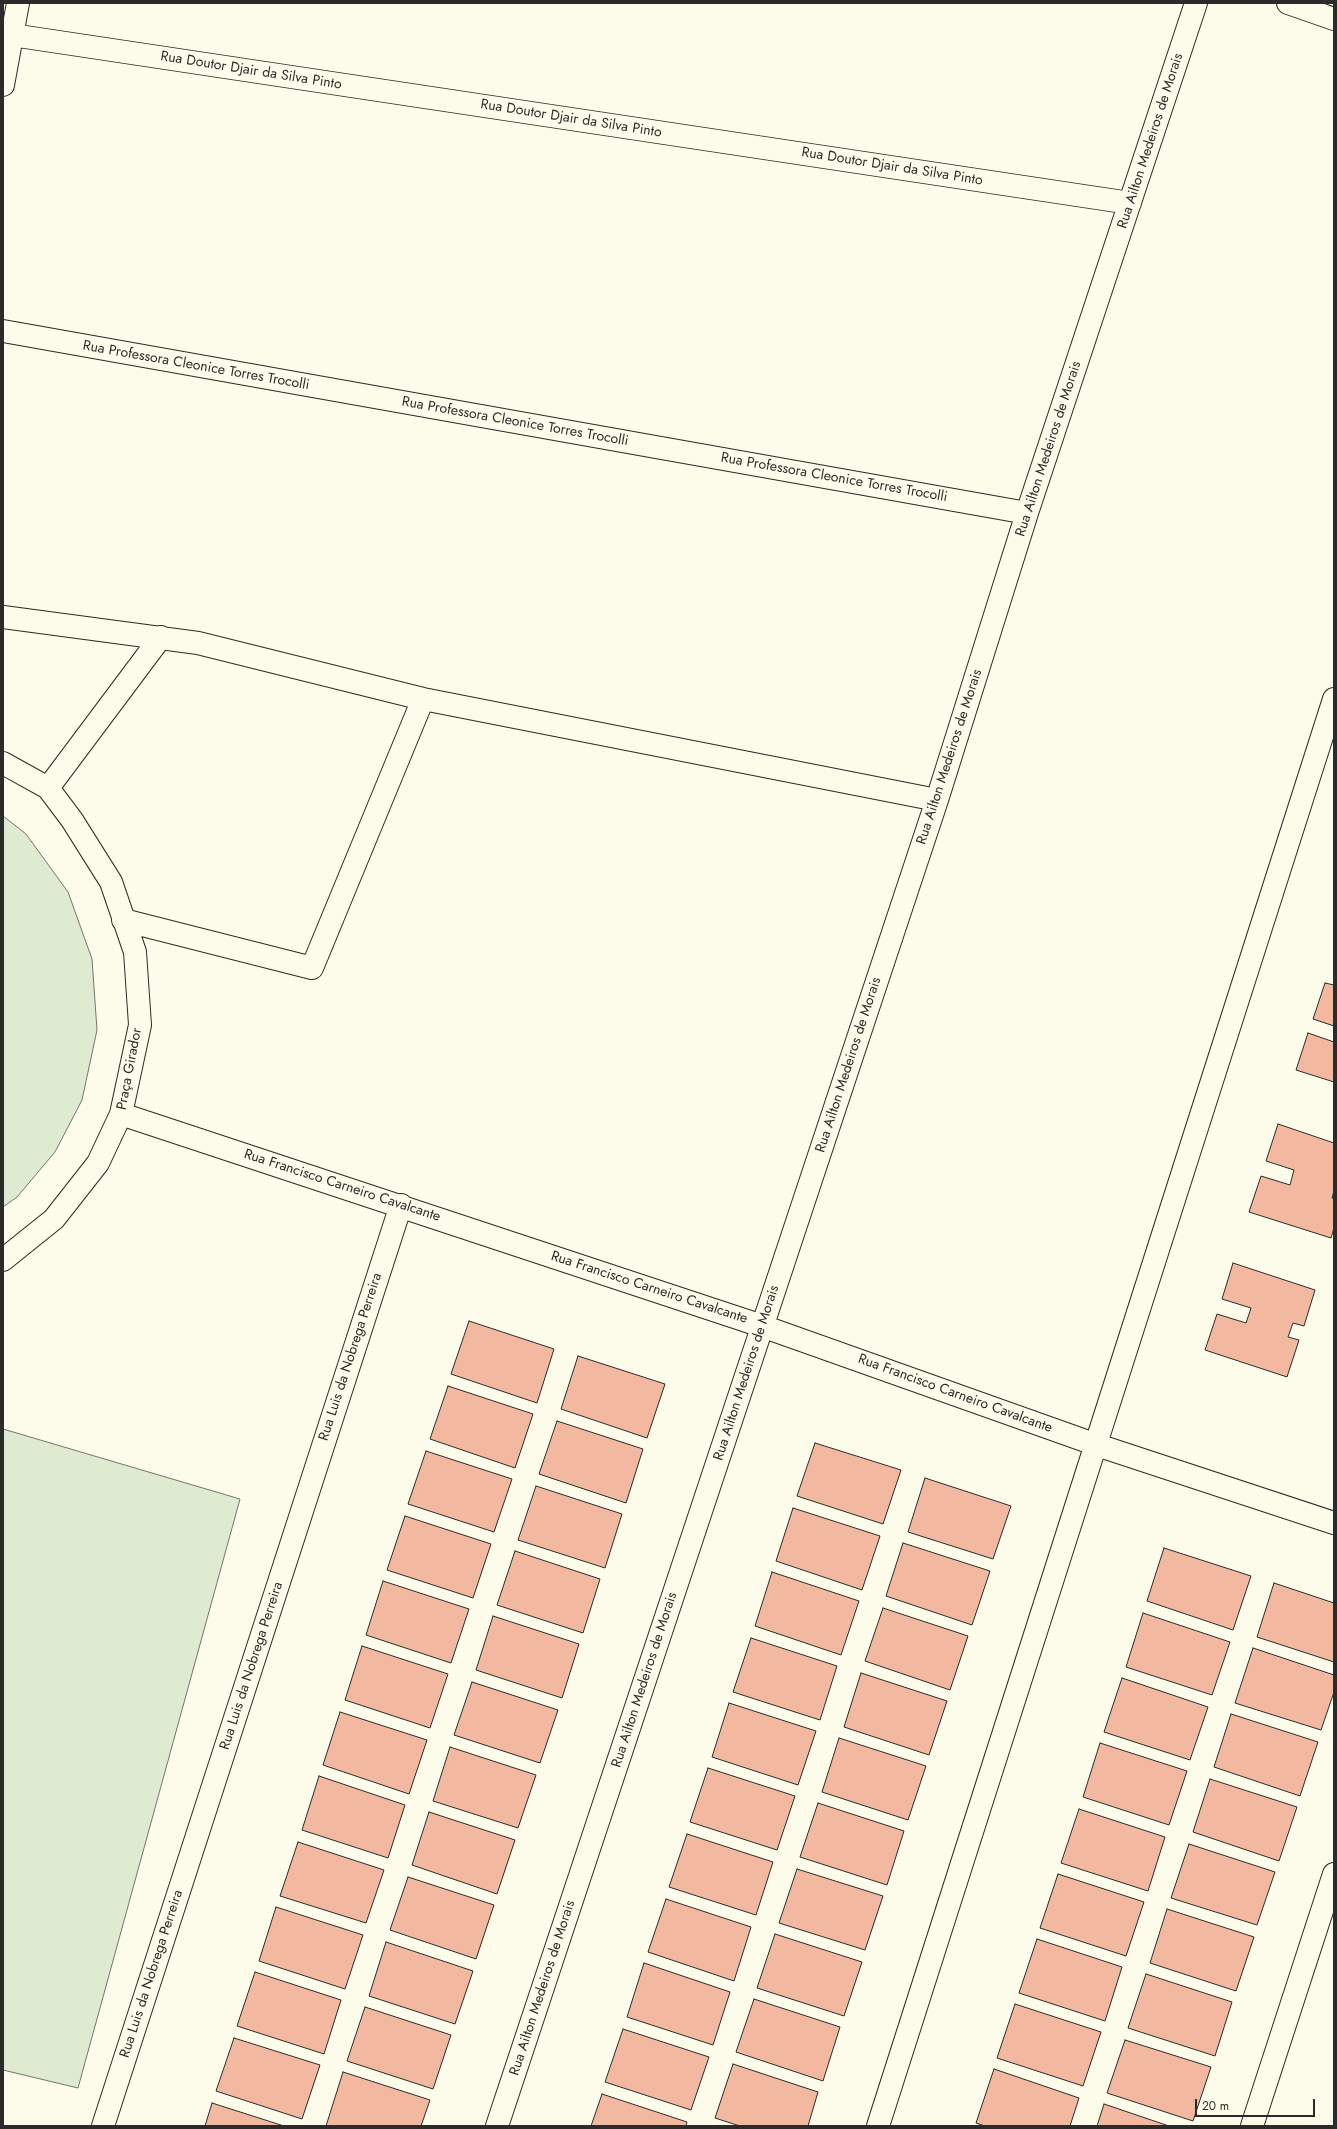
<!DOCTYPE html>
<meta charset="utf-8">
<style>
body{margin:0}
#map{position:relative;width:1337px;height:2129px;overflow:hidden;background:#fdfbea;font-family:Jost,sans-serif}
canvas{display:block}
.frame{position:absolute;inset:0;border:4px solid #2b2b2b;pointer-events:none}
.scale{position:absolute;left:1195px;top:2099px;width:120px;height:18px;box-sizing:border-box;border:2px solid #2b2b2b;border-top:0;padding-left:5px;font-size:12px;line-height:14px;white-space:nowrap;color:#2b2b2b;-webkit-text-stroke:3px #fdfbea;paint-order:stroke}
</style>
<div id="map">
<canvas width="1337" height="2129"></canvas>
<div class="frame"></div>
<div class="scale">20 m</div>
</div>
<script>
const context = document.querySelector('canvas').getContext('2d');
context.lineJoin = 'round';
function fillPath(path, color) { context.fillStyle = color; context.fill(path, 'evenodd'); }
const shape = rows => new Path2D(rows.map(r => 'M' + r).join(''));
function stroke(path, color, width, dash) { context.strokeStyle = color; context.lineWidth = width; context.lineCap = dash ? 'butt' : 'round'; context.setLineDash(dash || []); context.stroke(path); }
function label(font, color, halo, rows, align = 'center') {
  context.font = font + ' Jost,sans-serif'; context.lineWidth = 3; context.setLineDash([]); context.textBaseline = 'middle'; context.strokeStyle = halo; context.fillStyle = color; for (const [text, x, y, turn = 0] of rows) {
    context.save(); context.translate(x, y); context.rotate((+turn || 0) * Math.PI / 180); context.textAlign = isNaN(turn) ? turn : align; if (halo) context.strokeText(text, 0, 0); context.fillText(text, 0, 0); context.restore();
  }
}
const green = shape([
 [3,816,26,834,68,892,92,959,97,1030,82,1100,55,1152,17,1197,3,1207,3,816],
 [3,1429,240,1499,78,2088,3,2070,3,1429]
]);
const building = shape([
 [1325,983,1334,985,1334,1026,1313,1019,1325,983],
 [1308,1033,1334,1042,1334,1082,1296,1070,1308,1033],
 [1278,1124,1334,1143,1334,1191,1332,1198,1334,1199,1334,1228,1331,1238,1249,1212,1261,1176,1290,1185,1294,1170,1266,1161,1278,1124],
 [1233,1263,1315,1290,1304,1326,1293,1323,1288,1337,1299,1340,1287,1377,1205,1350,1217,1314,1246,1323,1251,1308,1222,1299,1233,1263],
 [469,1321,554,1349,537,1403,451,1374,469,1321],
 [578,1356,665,1384,647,1438,561,1409,578,1356],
 [448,1386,533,1414,515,1468,430,1439,448,1386],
 [557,1421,643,1449,626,1503,539,1474,557,1421],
 [815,1443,901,1470,883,1524,797,1496,815,1443],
 [426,1451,512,1479,494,1532,408,1504,426,1451],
 [925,1478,1011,1506,993,1559,908,1532,925,1478],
 [536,1486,622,1514,605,1568,518,1540,536,1486],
 [793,1508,880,1536,862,1590,776,1561,793,1508],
 [405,1516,491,1544,473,1598,387,1570,405,1516],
 [903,1543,990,1571,972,1625,886,1596,903,1543],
 [1164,1548,1251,1576,1233,1630,1147,1601,1164,1548],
 [515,1551,600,1579,583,1633,497,1605,515,1551],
 [772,1572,859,1601,841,1655,755,1626,772,1572],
 [383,1581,469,1609,451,1663,366,1635,383,1581],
 [1274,1583,1334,1603,1334,1662,1257,1637,1274,1583],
 [883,1608,968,1636,950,1690,865,1661,883,1608],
 [1143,1613,1230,1642,1212,1695,1126,1667,1143,1613],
 [493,1616,579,1644,562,1698,476,1670,493,1616],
 [751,1638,837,1666,820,1720,733,1692,751,1638],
 [362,1646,448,1674,430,1728,345,1700,362,1646],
 [1253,1648,1334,1675,1334,1692,1321,1730,1235,1703,1253,1648],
 [861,1673,947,1701,929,1755,844,1727,861,1673],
 [1122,1678,1208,1707,1190,1760,1104,1732,1122,1678],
 [472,1682,558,1710,540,1763,454,1735,472,1682],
 [729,1703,816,1731,798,1785,712,1757,729,1703],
 [340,1712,427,1740,409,1794,323,1765,340,1712],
 [1231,1714,1318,1742,1300,1796,1214,1767,1231,1714],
 [839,1738,926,1766,908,1820,822,1792,839,1738],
 [1100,1743,1187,1771,1169,1825,1083,1797,1100,1743],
 [450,1747,536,1775,518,1828,433,1801,450,1747],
 [708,1768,795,1796,777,1850,690,1822,708,1768],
 [319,1776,405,1805,388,1858,302,1830,319,1776],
 [1210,1779,1297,1807,1279,1861,1193,1832,1210,1779],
 [818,1803,904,1831,887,1885,800,1857,818,1803],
 [1079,1809,1165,1837,1148,1891,1061,1863,1079,1809],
 [429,1812,515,1840,497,1894,412,1865,429,1812],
 [687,1834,773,1862,756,1915,669,1887,687,1834],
 [298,1842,384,1870,366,1923,280,1896,298,1842],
 [1189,1844,1275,1872,1257,1925,1171,1898,1189,1844],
 [797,1869,883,1896,865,1950,779,1923,797,1869],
 [1058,1874,1144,1902,1126,1956,1040,1928,1058,1874],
 [408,1877,494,1905,476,1959,390,1930,408,1877],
 [666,1899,751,1927,734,1981,648,1952,666,1899],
 [276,1907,363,1935,345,1989,259,1961,276,1907],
 [1167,1909,1254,1937,1236,1991,1150,1963,1167,1909],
 [775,1934,862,1962,844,2016,757,1988,775,1934],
 [1037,1939,1122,1967,1105,2021,1019,1993,1037,1939],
 [386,1942,473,1971,455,2024,369,1996,386,1942],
 [644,1963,730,1992,713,2045,627,2017,644,1963],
 [255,1972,341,2000,324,2054,237,2026,255,1972],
 [1146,1974,1232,2002,1215,2056,1128,2028,1146,1974],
 [754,1999,840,2027,823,2081,736,2052,754,1999],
 [1015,2004,1101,2032,1083,2086,997,2058,1015,2004],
 [365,2007,451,2035,433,2089,347,2061,365,2007],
 [623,2029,709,2057,691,2110,605,2082,623,2029],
 [234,2038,320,2065,302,2119,216,2091,234,2038],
 [1125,2040,1211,2067,1193,2121,1107,2093,1125,2040],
 [733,2064,818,2092,808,2126,740,2126,715,2118,733,2064],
 [994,2069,1079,2098,1070,2126,985,2126,976,2123,994,2069],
 [343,2072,430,2100,421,2126,326,2126,343,2072],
 [602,2094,687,2122,686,2126,591,2126,602,2094],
 [212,2103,284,2126,205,2126,212,2103],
 [1104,2104,1169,2126,1097,2126,1104,2104]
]);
const minor = shape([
 [1288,3,1334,19],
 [12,35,1130,203],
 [3,85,18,3],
 [3,331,1027,513],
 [3,617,198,643,423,699,937,800],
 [3,763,48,788,72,820,111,882,135,952,140,1025,121,1114,98,1163,54,1219,3,1260],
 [48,788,161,637],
 [123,920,312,968,423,699],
 [121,1114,762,1326,1097,1445,1334,1523],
 [103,2126,401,1205],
 [497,2126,937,800,1027,513,1196,3],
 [878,2126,1334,699],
 [1252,2126,1334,1874]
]);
const streetNames = [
 ["Rua Doutor Djair da Silva Pinto",251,71,9],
 ["Rua Doutor Djair da Silva Pinto",571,119,9],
 ["Rua Ailton Medeiros de Morais",1151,141,-72],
 ["Rua Doutor Djair da Silva Pinto",892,167,9],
 ["Rua Professora Cleonice Torres Trocolli",196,366,10],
 ["Rua Professora Cleonice Torres Trocolli",515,422,10],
 ["Rua Ailton Medeiros de Morais",1049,449,-72],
 ["Rua Professora Cleonice Torres Trocolli",834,478,10],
 ["Rua Ailton Medeiros de Morais",950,757,-72],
 ["Rua Ailton Medeiros de Morais",849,1065,-72],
 ["Praça Girador",130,1069,-79],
 ["Rua Francisco Carneiro Cavalcante",342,1186,18],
 ["Rua Francisco Carneiro Cavalcante",649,1288,18],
 ["Rua Luis da Nobrega Perreira",351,1357,-72],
 ["Rua Ailton Medeiros de Morais",747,1373,-72],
 ["Rua Francisco Carneiro Cavalcante",955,1394,20],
 ["Rua Luis da Nobrega Perreira",252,1666,-72],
 ["Rua Ailton Medeiros de Morais",645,1680,-72],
 ["Rua Luis da Nobrega Perreira",152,1974,-72],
 ["Rua Ailton Medeiros de Morais",543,1988,-72]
];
fillPath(green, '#deebd1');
stroke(green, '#74746e', 1);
fillPath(building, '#f2b8a0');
stroke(building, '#2b2b2b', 1);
stroke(minor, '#2b2b2b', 24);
stroke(minor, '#fdfbea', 22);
label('14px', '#2b2b2b', '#fdfbea', streetNames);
</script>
